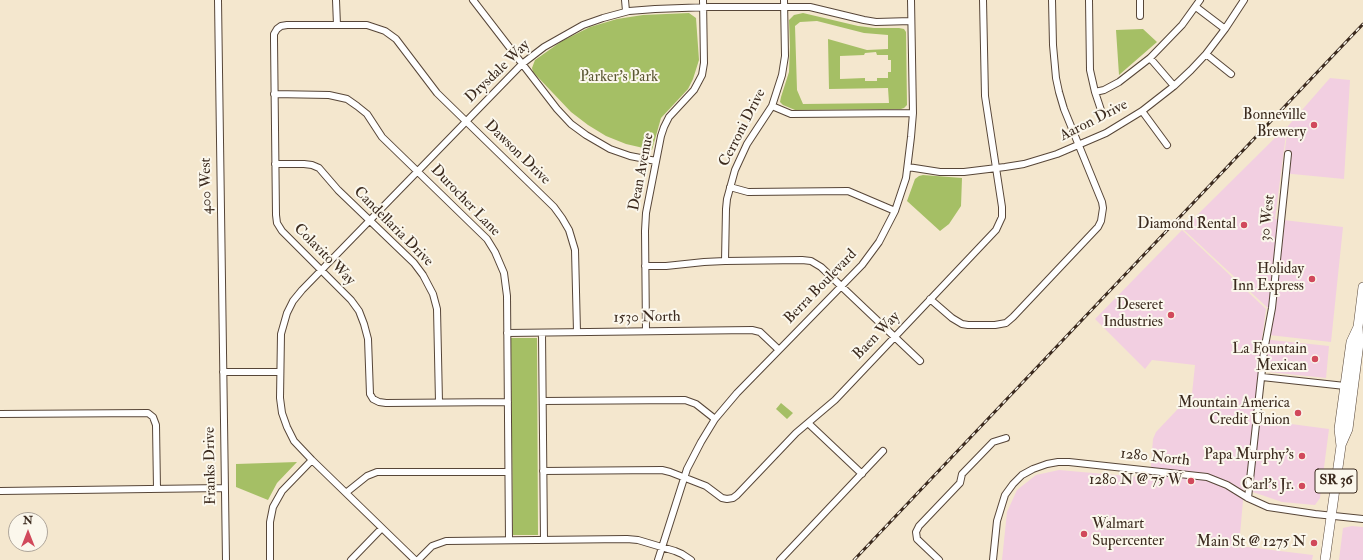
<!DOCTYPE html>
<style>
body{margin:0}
#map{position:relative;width:1363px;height:560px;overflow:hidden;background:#f4e7ce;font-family:"IM FELL Double Pica",serif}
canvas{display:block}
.north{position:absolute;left:8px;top:512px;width:40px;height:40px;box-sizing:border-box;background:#fbf7ec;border:1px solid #aea59a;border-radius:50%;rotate:0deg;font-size:11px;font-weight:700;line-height:16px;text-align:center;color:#3b2a1e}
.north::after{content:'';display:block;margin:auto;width:14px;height:18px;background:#d1495b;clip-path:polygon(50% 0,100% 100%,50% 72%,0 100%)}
</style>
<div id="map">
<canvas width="1363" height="560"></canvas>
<div class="north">N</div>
</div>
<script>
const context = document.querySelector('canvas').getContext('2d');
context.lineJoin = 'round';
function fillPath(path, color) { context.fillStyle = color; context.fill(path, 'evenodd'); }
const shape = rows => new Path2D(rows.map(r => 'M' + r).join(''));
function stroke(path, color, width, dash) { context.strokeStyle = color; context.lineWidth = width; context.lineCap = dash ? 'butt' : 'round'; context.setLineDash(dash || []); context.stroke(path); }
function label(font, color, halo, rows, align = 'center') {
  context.font = font + ' "IM FELL Double Pica",serif'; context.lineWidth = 4; context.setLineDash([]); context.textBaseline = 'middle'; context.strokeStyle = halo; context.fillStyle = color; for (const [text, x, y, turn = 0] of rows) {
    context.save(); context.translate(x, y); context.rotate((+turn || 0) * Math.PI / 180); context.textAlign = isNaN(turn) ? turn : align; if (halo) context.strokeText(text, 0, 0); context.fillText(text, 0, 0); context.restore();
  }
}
const built = shape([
 [1330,78,1350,80,1344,179,1282,173,1288,126],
 [1287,126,1275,219,1343,227,1331,342,1269,335,1271,311,1183,229],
 [1182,230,1266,309,1262,339,1329,346,1326,378,1259,371,1253,419,1329,429,1320,498,1315,505,1282,502,1244,489,1239,546,1313,555,1312,560,1002,560,1007,512,1017,490,1036,475,1059,470,1150,478,1153,439,1156,432,1192,394,1195,365,1152,360,1145,369,1095,319],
 [1352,526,1363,527,1363,560,1339,560,1343,528]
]);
const green = shape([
 [689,13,696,18,699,60,693,79,688,89,661,118,652,150,626,144,606,136,588,125,571,112,533,72,532,68,535,60,562,41,590,27,617,19,643,15],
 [803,13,858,26,874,28,899,28,904,29,906,32,907,105,904,108,901,109,795,110,783,105,780,102,781,97,789,72,790,47,789,20,794,15],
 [817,21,864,33,888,35,888,49,867,50,828,39,829,89,888,88,889,103,803,104,797,90,795,26,800,22],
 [876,52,877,55,888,55,888,60,891,60,891,72,888,72,888,78,877,78,877,81,865,81,865,78,840,79,840,56,864,55,865,53],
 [1143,29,1157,42,1119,75,1116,30],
 [923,175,962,178,961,206,949,224,940,231,907,201,915,179,919,176],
 [511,338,537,338,538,535,513,535],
 [781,403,793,413,787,419,776,409],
 [297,462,277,483,268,500,236,487,236,464]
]);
const minor = shape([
 [218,0,226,560],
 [336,0,337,25],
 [473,0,557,109,571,124,586,135,610,149,630,156,656,161],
 [625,0,626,11],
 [1089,0,1090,70,1095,92,1103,116],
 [1140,0,1140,16],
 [1196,7,1225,29],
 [1206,54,1231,74],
 [1150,58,1174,86],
 [1095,92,1104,90,1119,82,1150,58,1182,25,1200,0],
 [274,94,329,95,347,99,357,106,367,114,382,137,487,239,495,252,504,273,507,296,509,540],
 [772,106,791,114,913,113],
 [1142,111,1167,145],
 [275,164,304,164,312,165,319,168,338,190,414,263,423,275,433,294,437,309,439,402],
 [908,167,940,172,964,172,1005,167,1024,164,1057,154,1106,133,1142,111,1174,86,1191,70,1206,54,1225,29,1244,0],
 [730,187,748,192,848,191,895,211],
 [725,261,726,209,727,199,735,170,747,144,772,106,782,75,785,56,784,0],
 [645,266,666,266,704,262,725,261,802,260,811,261,821,267,920,361],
 [930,299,952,318,962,324,968,325,995,325,1006,323,1013,317,1098,227,1101,221,1103,208,1102,202,1064,109,1059,92,1056,78,1053,45,1052,0],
 [646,331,645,231,646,213,661,136,664,127,669,117,694,90,702,75,704,63,703,0],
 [507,333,752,330,760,332,779,350],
 [542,333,544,540],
 [223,372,280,372],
 [1262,377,1345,386],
 [543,401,685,400,696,404,715,419],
 [508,402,386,403,379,402,373,399,370,394,368,339,364,324,359,311,351,300,282,231,277,223,276,215,274,40,274,34,277,29,281,26,287,25,367,25,385,31,396,39,437,93,554,207,562,218,569,230,575,250,577,332],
 [0,414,148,413,153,417,156,425,157,489],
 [808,423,862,474],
 [543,471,662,470,670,472,706,486,722,498,727,499,733,498,737,495,796,433,835,400,996,230,1002,217,1002,207,985,96,983,0],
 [0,491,224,488],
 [347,492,367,476,377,472,508,472],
 [1248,498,1264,351,1272,308,1288,154],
 [270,560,270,522,273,507,282,491,312,460],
 [351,560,382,528],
 [415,560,312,460,294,441,287,427,282,413,280,398,281,334,287,313,293,301,302,290,522,64,544,47,583,25,603,18,629,11,655,9,709,7,810,7,864,20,876,22,911,21],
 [418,560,432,546,446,541,627,539,638,540,675,551,682,554,691,560],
 [658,560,687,469,701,442,715,419,737,393,862,265,879,242,895,211,906,178,911,137,913,113,911,0],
 [780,560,883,451],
 [939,560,917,539,916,532,919,526,960,483,962,474,993,442,1006,438],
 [993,560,997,521,1005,495,1013,484,1022,475,1033,469,1047,464,1058,462,1069,462,1207,477,1227,485,1248,498,1268,507,1315,514,1363,519]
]);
const highway = shape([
 [1341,445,1348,429,1359,343,1358,327,1363,287],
 [1325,560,1341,446,1339,429,1351,342,1358,327]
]);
const rail = shape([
 [854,560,1363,24]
]);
const markers = [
 [1314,125,4,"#d1495b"],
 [1244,225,4,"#d1495b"],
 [1312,279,4,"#d1495b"],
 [1171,315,4,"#d1495b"],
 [1315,359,4,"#d1495b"],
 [1298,413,4,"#d1495b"],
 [1302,456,4,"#d1495b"],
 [1191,481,4,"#d1495b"],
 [1302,486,4,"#d1495b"],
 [1084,534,4,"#d1495b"],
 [1314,543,4,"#d1495b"]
];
const shields = [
 [1336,481,42]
];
const shieldNames = [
 ["SR 36",1336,481]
];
const streetNames = [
 ["Drysdale Way",498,72,-44],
 ["Aaron Drive",1094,121,-27],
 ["Cerroni Drive",743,128,-63],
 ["Dawson Drive",517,153,44],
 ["Dean Avenue",642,172,-79],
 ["400 West",207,186,-91],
 ["Durocher Lane",465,201,46],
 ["30 West",1268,218,-84],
 ["Candellaria Drive",393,227,45],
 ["Colavito Way",324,255,45],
 ["Berra Boulevard",821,287,-46],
 ["1530 North",647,318,-1],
 ["Baen Way",877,336,-46],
 ["1280 North",1155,458,6],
 ["Franks Drive",211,466,-91]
];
const parkNames = [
 ["Parker's Park",619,78]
];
const poiNames = [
 ["Bonneville",1306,116],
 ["Brewery",1306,133],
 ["Diamond Rental",1236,225],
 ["Holiday",1304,270],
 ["Inn Express",1304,287],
 ["Deseret",1163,306],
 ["Industries",1163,323],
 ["La Fountain",1307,350],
 ["Mexican",1307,367],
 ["Mountain America",1290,404],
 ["Credit Union",1290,421],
 ["Papa Murphy's",1294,456],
 ["1280 N @ 75 W",1183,481],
 ["Carl's Jr.",1294,486],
 ["Walmart",1092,525,"left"],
 ["Supercenter",1092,542,"left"],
 ["Main St @ 1275 N",1306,543]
];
fillPath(built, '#f2cfe1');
fillPath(green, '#a5bf65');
stroke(minor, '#574638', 8);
stroke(highway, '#574638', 10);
stroke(minor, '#fff', 6);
stroke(highway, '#fff', 9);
stroke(rail, '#3b2a1e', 3);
stroke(rail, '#fbf7ec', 1.5, [4.5]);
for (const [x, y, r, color] of markers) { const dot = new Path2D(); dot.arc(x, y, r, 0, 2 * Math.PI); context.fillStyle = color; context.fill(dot); stroke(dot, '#fbf7ec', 1.5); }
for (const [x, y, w] of shields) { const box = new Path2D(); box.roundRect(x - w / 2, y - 12, w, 24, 3); context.fillStyle = '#fbf7ec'; context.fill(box); stroke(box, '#3b2a1e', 1); }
label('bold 14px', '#3b2a1e', null, shieldNames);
label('15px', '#3b2a1e', '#fbf7ec', streetNames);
label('15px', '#5b5733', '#fbf7ec', parkNames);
label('15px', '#3b2a1e', '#fbf7ec', poiNames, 'right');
</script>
